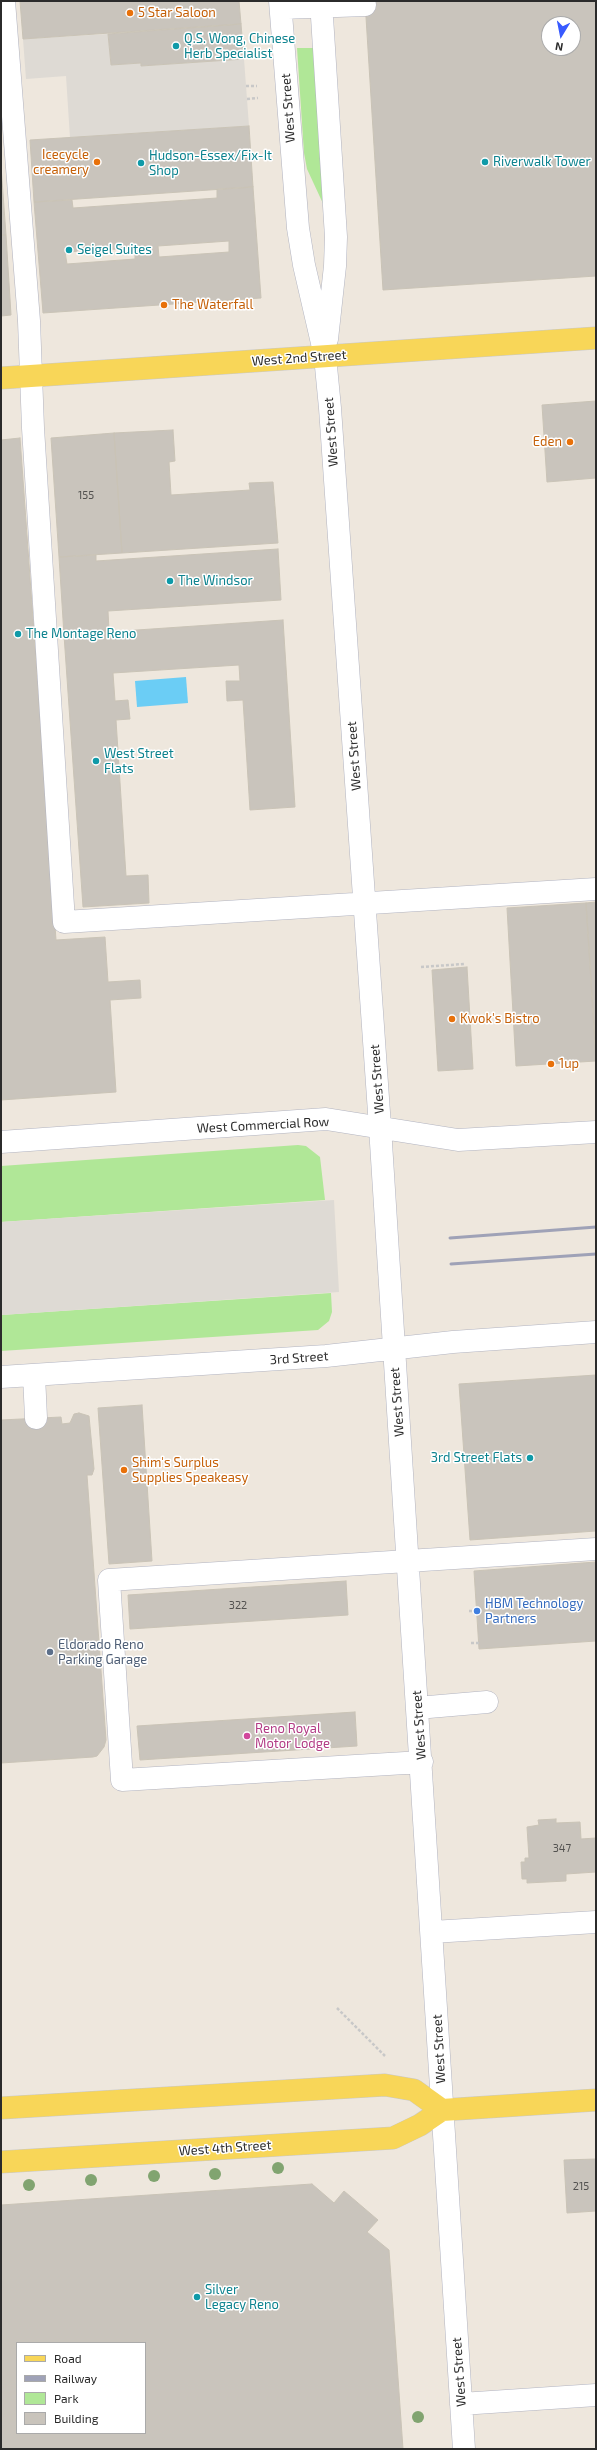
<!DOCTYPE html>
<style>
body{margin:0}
#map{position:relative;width:597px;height:2450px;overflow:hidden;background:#eee7dd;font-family:"Exo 2",sans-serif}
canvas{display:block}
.frame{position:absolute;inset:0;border:2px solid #2b2b2b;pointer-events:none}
.legend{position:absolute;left:16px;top:2342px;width:130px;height:92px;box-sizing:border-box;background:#fff;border:1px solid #aaa;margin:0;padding:5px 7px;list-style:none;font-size:12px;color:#2b2b2b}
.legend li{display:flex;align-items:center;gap:8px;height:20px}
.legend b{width:20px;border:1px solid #aaa}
.north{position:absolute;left:541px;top:16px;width:40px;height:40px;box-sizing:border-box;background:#fff;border:1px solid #aaa;border-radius:50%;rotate:190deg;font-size:11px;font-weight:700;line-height:16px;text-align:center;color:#2b2b2b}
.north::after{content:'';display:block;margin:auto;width:14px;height:18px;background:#385aff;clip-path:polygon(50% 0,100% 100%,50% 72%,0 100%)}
</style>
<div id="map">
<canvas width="597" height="2450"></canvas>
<div class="frame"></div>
<ul class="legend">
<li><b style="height:5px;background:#f8d658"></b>Road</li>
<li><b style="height:5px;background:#9fa2b7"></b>Railway</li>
<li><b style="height:11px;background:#b0e797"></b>Park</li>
<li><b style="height:11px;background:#c9c4bc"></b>Building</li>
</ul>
<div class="north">N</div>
</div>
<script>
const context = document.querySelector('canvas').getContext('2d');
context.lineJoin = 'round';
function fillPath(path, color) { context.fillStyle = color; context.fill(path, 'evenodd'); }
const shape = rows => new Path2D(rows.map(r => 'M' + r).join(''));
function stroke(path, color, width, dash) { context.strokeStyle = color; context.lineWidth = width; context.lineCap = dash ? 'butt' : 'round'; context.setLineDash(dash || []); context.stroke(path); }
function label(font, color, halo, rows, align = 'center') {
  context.font = font + ' "Exo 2",sans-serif'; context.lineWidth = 3; context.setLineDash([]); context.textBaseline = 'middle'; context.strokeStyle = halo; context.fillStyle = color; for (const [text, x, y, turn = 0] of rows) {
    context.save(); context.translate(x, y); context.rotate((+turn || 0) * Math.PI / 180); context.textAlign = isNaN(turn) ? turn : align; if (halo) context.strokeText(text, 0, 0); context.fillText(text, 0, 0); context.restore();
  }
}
const green = shape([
 [297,48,315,48,326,210,307,169,304,153],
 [298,1145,306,1146,320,1157,325,1200,1,1222,1,1166],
 [331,1293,332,1312,329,1321,318,1330,1,1351,1,1315]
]);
const plaza = shape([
 [108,34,111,65,141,63,142,66,244,59,249,126,70,138,66,76,26,79,23,39],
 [334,1200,339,1292,1,1315,1,1222]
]);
const water = shape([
 [186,677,188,703,137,707,135,681]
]);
const building = shape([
 [20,1,239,1,241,24,23,39,20,1],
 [365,1,596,1,596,276,383,290,365,1],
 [549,24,573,24,573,48,549,48,549,24],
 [241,24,244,59,141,66,141,63,111,65,108,34,241,24],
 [249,126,253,187,34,202,30,140,249,126],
 [1,166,6,235,1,235,1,166],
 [253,187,261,298,43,313,34,202,72,200,73,208,217,198,217,189,253,187],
 [229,241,229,252,159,257,158,246,229,241],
 [135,248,135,259,67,264,65,252,135,248],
 [1,235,6,235,11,315,1,316,1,235],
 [596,401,596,478,547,482,542,405,596,401],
 [173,430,175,461,169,462,171,495,250,490,249,483,273,482,278,543,122,553,114,433,173,430],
 [114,433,122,553,59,557,51,438,114,433],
 [20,438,56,940,105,937,108,982,140,980,141,998,110,1000,116,1092,1,1100,1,440,20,438],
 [278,549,281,600,108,611,109,631,64,635,59,557,96,555,96,561,278,549],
 [283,620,295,807,250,810,243,700,227,701,226,681,240,681,239,665,113,673,115,701,128,700,130,719,116,720,126,876,148,875,149,903,83,907,64,635,283,620],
 [596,902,596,1055,586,903,596,902],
 [586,903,596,1061,516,1066,507,908,586,903],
 [467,967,473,1069,438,1071,432,970,467,967],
 [596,1375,596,1531,470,1540,459,1384,596,1375],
 [142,1405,152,1561,109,1564,98,1408,142,1405],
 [79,1413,89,1416,94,1469,92,1475,87,1475,106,1740,104,1747,97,1756,93,1757,1,1763,1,1420,61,1417,62,1424,70,1423,74,1414,79,1413],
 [596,1562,596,1641,479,1649,474,1571,596,1562],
 [346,1581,348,1615,130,1629,128,1595,346,1581],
 [355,1712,357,1746,140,1760,137,1726,355,1712],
 [556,1819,556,1823,580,1822,581,1839,596,1838,596,1872,566,1874,566,1881,527,1883,527,1879,522,1879,521,1862,525,1862,525,1858,529,1858,527,1827,539,1825,538,1820,556,1819],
 [596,2159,596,2211,567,2213,564,2160,596,2159],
 [312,2184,334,2203,344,2191,378,2220,367,2232,389,2250,403,2449,1,2449,1,2205,312,2184],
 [17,2343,145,2343,145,2433,17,2433,17,2343]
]);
const path = shape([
 [246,86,257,86],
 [247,99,258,98],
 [421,967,464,964],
 [469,1611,477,1611],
 [471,1643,479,1643],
 [337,2008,385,2056]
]);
const minor = shape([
 [4,1,29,321,33,428,64,922,596,889],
 [280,1,298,228,304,265,325,356,330,408,380,1127,464,2449],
 [321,1,336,237,335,266,327,339],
 [281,8,365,5],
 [1,1142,326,1119,458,1140,596,1132],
 [34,1375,36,1418],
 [1,1377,326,1356,453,1342,596,1332],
 [417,1708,487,1702],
 [422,1762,122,1780,109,1580,596,1549],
 [432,1932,596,1922],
 [461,2404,596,2395]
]);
const major = shape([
 [1,378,596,338],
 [1,2108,385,2085,414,2090,442,2110],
 [1,2162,393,2138,420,2125,442,2110,596,2100]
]);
const rail = shape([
 [450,1238,596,1227],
 [451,1264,596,1254]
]);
const trees = [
 [278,2168],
 [215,2174],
 [154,2176],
 [91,2180],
 [29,2185],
 [418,2417]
];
const markers = [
 [130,13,4,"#e8710a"],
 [176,46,4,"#0f9aa8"],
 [97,162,4,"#e8710a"],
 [485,162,4,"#0f9aa8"],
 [141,163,4,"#0f9aa8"],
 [69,250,4,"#0f9aa8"],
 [164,305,4,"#e8710a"],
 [570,442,4,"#e8710a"],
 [170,581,4,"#0f9aa8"],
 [18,634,4,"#0f9aa8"],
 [96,761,4,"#0f9aa8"],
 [452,1019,4,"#e8710a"],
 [551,1064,4,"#e8710a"],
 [530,1458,4,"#0f9aa8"],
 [124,1470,4,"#e8710a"],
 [477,1611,4,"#3f7fe0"],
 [50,1652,4,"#5c6f8a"],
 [247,1736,4,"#d1479c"],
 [197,2297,4,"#0f9aa8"]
];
const numberNames = [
 ["155",86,495],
 ["322",238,1605],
 ["347",562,1848],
 ["215",581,2186]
];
const foodNames = [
 ["5 Star Saloon",138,13],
 ["Icecycle",89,155,"right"],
 ["creamery",89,170,"right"],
 ["The Waterfall",172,305],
 ["Eden",562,442,"right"],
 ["Kwok's Bistro",460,1019],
 ["1up",559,1064],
 ["Shim's Surplus",132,1463],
 ["Supplies Speakeasy",132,1478]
];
const cultureNames = [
 ["Q.S. Wong, Chinese",184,39],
 ["Herb Specialist",184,54],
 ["Hudson-Essex/Fix-It",149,156],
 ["Shop",149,171],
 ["Riverwalk Tower",493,162],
 ["Seigel Suites",77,250],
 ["The Windsor",178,581],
 ["The Montage Reno",26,634],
 ["West Street",104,754],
 ["Flats",104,769],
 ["3rd Street Flats",522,1458,"right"],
 ["Silver",205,2290],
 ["Legacy Reno",205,2305]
];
const streetNames = [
 ["West Street",288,108,-94],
 ["West 2nd Street",299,358,-4],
 ["West Street",331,432,-94],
 ["West Street",354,756,-94],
 ["West Street",377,1079,-94],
 ["West Commercial Row",263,1125,-3],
 ["3rd Street",299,1358,-4],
 ["West Street",397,1402,-94],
 ["West Street",419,1725,-94],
 ["West Street",439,2049,-93],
 ["West 4th Street",225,2148,-4],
 ["West Street",459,2372,-94]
];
const shopNames = [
 ["HBM Technology",485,1604],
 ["Partners",485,1619]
];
const serviceNames = [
 ["Eldorado Reno",58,1645],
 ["Parking Garage",58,1660]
];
const hotelNames = [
 ["Reno Royal",255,1729],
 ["Motor Lodge",255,1744]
];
fillPath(green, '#b0e797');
fillPath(plaza, '#dedad4');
fillPath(water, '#6bcdf5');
fillPath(building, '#c9c4bc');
stroke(building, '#c9c3b6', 1);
stroke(minor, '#b1b3c0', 23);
stroke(major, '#c8c8c8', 23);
stroke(path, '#c8c8c8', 2.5, [3, 2]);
stroke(minor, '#fff', 22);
stroke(major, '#f8d658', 22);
stroke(rail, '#9fa2b7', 3);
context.fillStyle = '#81a470';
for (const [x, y] of trees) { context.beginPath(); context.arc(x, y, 6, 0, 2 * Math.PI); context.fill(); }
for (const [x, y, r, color] of markers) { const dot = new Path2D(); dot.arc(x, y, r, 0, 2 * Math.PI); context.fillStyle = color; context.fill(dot); stroke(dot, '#fff', 1.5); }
label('11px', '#52514f', null, numberNames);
label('13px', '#c56008', '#fff', foodNames, 'left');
label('13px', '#0d838f', '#fff', cultureNames, 'left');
label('13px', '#2b2b2b', '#fff', streetNames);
label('13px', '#366cbe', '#fff', shopNames, 'left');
label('13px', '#4e5e75', '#fff', serviceNames, 'left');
label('13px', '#b23c85', '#fff', hotelNames, 'left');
</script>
